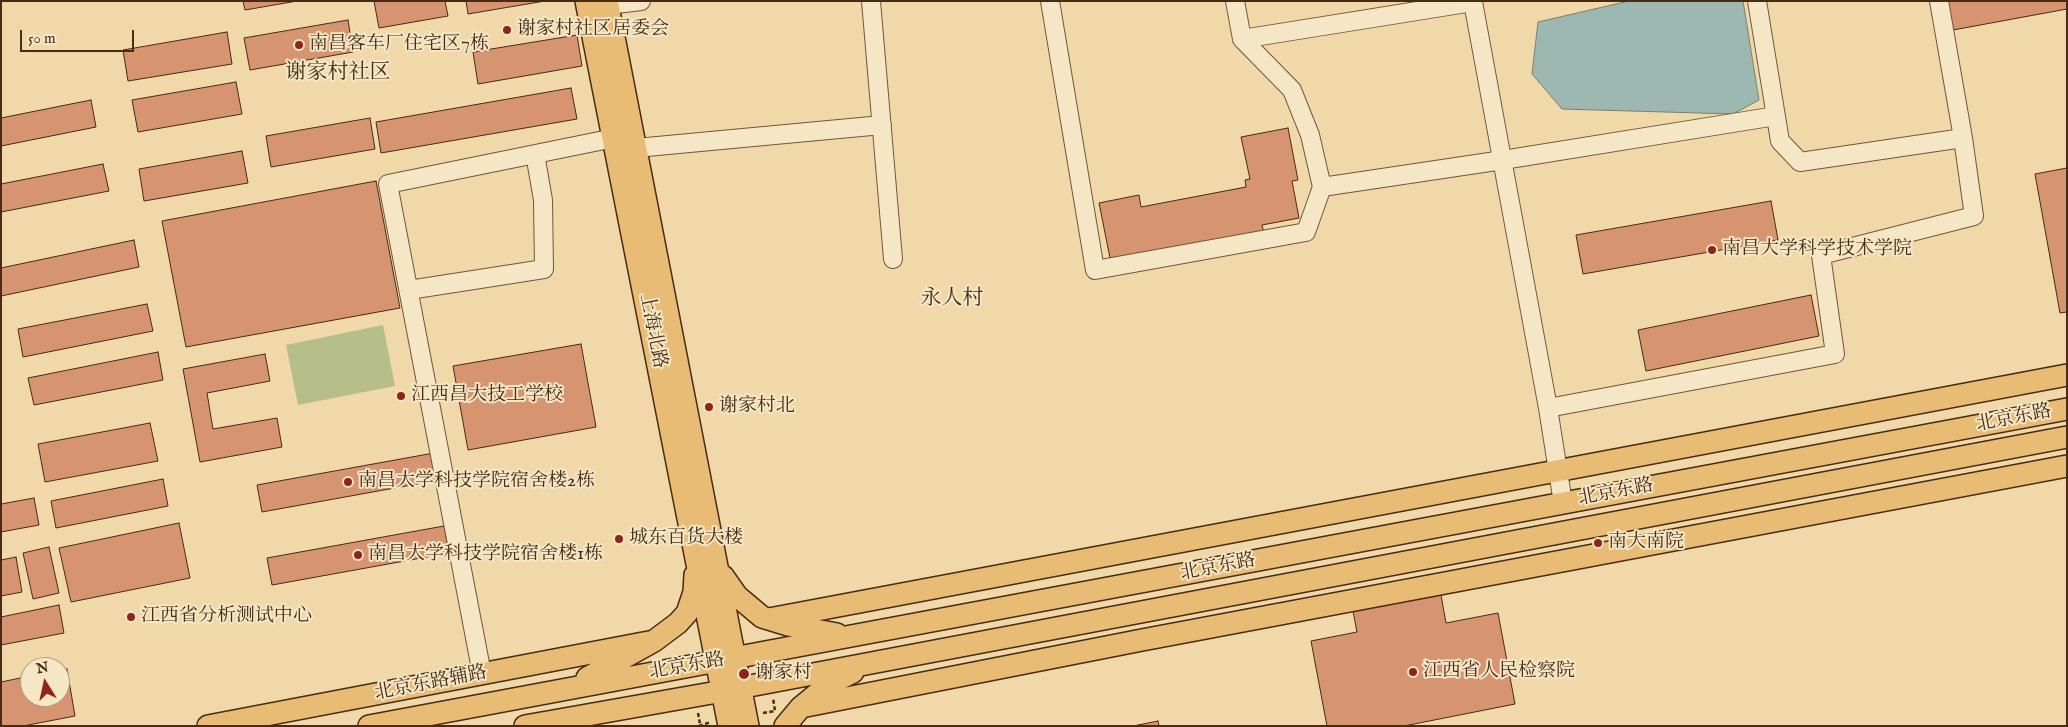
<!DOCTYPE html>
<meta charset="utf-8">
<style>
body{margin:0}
#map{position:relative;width:2068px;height:727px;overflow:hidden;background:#f0d8a8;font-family:"IM FELL English",serif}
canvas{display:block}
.frame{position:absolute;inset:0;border:2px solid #482a15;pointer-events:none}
.north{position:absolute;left:20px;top:657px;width:50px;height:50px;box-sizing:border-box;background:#f5e6c6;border:1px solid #b09b7f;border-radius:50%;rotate:350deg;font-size:14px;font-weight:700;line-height:20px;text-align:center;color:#482a15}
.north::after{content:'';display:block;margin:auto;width:18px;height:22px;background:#8f2418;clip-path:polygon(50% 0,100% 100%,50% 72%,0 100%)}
.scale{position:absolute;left:20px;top:30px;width:114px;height:22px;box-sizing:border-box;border:2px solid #482a15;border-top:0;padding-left:6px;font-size:15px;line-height:18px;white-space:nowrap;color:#482a15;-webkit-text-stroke:4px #f5e6c6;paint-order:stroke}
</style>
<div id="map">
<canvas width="2068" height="727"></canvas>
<div class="frame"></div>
<div class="north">N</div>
<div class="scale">50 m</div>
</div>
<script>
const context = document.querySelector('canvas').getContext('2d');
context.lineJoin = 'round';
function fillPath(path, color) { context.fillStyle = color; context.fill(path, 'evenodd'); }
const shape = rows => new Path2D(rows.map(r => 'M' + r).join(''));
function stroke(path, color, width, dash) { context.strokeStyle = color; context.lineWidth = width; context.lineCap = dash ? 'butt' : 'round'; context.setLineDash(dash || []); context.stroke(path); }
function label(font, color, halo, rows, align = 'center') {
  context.font = font + ' "IM FELL English","Noto Serif SC",serif'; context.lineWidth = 4; context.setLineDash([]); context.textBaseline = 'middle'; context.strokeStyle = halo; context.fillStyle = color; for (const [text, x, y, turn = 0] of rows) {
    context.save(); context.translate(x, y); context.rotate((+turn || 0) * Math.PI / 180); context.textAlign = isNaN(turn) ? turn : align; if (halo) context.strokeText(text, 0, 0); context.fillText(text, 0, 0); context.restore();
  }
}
const green = shape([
 [383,325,395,386,298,405,286,345]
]);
const water = shape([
 [1629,1,1743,1,1759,100,1733,114,1562,109,1532,74,1538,22,1629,1]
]);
const building = shape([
 [243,1,297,1,245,10,243,1],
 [374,1,445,1,448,16,379,28,374,1],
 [466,1,545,1,468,14,466,1],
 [1948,1,2067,1,2067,9,1953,30,1948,1],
 [348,20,353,52,250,70,244,38,348,20],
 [227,32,232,64,128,81,123,50,227,32],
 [577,35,582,66,478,84,473,52,577,35],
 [236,82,242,114,138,132,132,100,236,82],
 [571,88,577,119,381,153,376,122,571,88],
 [91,100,96,127,1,146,1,118,91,100],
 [370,118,375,149,271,167,266,136,370,118],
 [1288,128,1298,180,1292,181,1299,218,1262,225,1264,233,1111,263,1099,203,1139,195,1141,207,1246,187,1245,180,1250,179,1241,137,1288,128],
 [242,151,248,183,144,201,139,169,242,151],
 [103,164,109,191,1,212,1,184,103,164],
 [2067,168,2067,312,2060,313,2035,174,2067,168],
 [376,181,400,308,186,347,162,221,376,181],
 [1771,201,1778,240,1583,274,1576,235,1771,201],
 [134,240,139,267,1,296,1,268,134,240],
 [1811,295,1819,336,1646,371,1638,330,1811,295],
 [147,304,153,331,23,357,18,329,147,304],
 [581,344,596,427,468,450,453,366,581,344],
 [158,352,163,380,34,405,28,378,158,352],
 [265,354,270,381,207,393,213,429,277,418,282,447,200,462,183,369,265,354],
 [150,423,158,461,45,482,38,444,150,423],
 [434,453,439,480,262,512,257,485,434,453],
 [163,479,168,506,56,528,51,501,163,479],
 [34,498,39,525,1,532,1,504,34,498],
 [179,523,190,578,71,602,59,548,179,523],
 [444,526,449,553,272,585,267,558,444,526],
 [49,547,59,593,33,599,23,553,49,547],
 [16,557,22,592,1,596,1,560,16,557],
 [1441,595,1446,623,1498,613,1515,704,1404,726,1327,726,1311,641,1357,632,1353,611,1441,595],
 [59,605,64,633,1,645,1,617,59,605],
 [67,669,75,716,23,726,1,726,1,682,30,676,30,697,60,697,60,670,67,669],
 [1158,721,1159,726,1133,726,1158,721]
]);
const path = shape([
 [698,713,700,724],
 [763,713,775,711,773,698],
 [699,726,711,722]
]);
const minor = shape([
 [871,1,893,259],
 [1050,1,1095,270,1306,232,1322,187],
 [1235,1,1242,39,1473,2,1548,408,1563,503],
 [1757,1,1780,141,1800,162,1963,138,1939,1],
 [608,5,641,1],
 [1242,39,1292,90,1310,135,1322,187,1503,160,1776,116],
 [636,148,882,125],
 [409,290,544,269,543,200,535,154],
 [1548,408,1835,354,1821,255,1974,216,1963,138],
 [482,674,388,184,614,138]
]);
const major = shape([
 [586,1,729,726],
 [607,1,748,726],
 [723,576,737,596,762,617,788,625,837,634],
 [769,619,2067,375],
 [587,678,654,641,678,623,687,613,694,592,695,575],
 [801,707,1142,640,2067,466],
 [208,726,654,641],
 [369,726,2067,409],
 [525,726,723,691,2067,437],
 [785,726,801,707,829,684,853,672]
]);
const markers = [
 [507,30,5,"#8f2418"],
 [299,45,5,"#8f2418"],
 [1712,250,5,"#8f2418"],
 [401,396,5,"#8f2418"],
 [709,407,5,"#8f2418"],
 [348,482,5,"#8f2418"],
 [619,539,5,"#8f2418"],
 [1598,543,5,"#8f2418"],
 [358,555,5,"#8f2418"],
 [131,617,5,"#8f2418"],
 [1413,672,5,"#8f2418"],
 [744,674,6,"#8f2418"]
];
const poiNames = [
 ["谢家村社区居委会",517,30],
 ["南昌客车厂住宅区7栋",309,45],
 ["南昌大学科学技术学院",1722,250],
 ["江西昌大技工学校",411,396],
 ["谢家村北",719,407],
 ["南昌大学科技学院宿舍楼2栋",358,482],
 ["城东百货大楼",629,539],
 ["南大南院",1608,543],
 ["南昌大学科技学院宿舍楼1栋",368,555],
 ["江西省分析测试中心",141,617],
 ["江西省人民检察院",1423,672],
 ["谢家村",755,674]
];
const streetNames = [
 ["上海北路",652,331,79],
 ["北京东路",2014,419,-11],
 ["北京东路",1616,493,-11],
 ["北京东路",1218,568,-11],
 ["北京东路",687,667,-10],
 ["北京东路辅路",431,684,-11]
];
const quarterNames = [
 ["谢家村社区",338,74],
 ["永人村",952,300]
];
fillPath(green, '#b6bf8a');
fillPath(water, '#9db8b1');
stroke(water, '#7b7f73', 1);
fillPath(building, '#d79471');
stroke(building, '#482a15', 1);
stroke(minor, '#72563a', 20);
stroke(major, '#482a15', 24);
stroke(path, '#482a15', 2.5, [4, 2.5]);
stroke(minor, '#f5e6c6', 18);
stroke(major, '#e8bc74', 21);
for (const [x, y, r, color] of markers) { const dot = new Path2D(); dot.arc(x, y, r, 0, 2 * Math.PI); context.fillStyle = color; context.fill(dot); stroke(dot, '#f5e6c6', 2); }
label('19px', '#482a15', '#f5e6c6', poiNames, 'left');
label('19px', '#482a15', '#f5e6c6', streetNames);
label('21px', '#482a15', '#f5e6c6', quarterNames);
</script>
